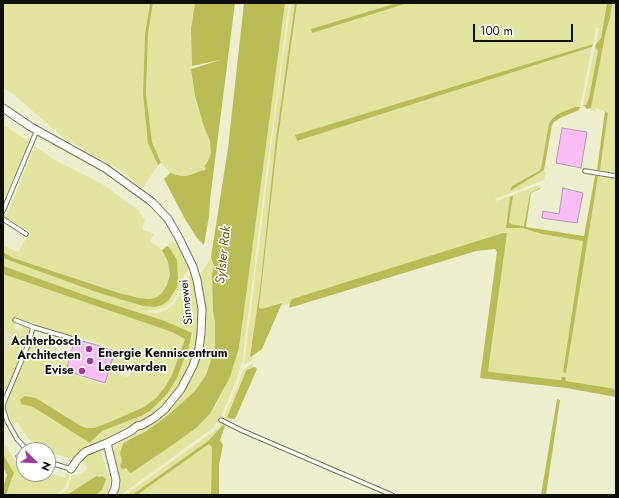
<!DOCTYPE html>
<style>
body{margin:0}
#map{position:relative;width:619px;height:498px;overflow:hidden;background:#edf0ce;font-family:Jost,sans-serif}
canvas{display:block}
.frame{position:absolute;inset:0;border:4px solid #0f1005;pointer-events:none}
.north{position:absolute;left:16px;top:442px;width:40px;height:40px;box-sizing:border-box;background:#fff;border:1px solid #9f9f9b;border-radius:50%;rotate:113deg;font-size:11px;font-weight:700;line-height:16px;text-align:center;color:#0f1005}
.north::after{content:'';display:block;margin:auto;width:14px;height:18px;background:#9f389c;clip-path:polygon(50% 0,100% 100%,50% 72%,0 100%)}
.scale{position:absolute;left:473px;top:24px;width:100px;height:18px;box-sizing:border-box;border:2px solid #0f1005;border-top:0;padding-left:5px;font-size:12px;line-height:14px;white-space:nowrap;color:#0f1005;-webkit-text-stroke:3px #fff;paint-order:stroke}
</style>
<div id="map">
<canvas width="619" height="498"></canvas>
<div class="frame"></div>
<div class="north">N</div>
<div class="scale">100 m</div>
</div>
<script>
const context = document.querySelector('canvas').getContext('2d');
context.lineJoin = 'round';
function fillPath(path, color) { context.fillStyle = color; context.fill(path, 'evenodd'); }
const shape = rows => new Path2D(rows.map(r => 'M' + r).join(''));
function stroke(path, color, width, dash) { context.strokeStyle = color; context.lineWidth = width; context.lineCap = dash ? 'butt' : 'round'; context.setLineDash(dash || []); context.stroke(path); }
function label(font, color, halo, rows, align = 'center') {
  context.font = font + ' Jost,sans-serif'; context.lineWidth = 3; context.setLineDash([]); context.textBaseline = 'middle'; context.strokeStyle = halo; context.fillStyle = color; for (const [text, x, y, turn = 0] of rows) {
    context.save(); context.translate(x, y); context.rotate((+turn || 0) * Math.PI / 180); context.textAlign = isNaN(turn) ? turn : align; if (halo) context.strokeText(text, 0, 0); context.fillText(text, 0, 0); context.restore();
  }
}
const built = shape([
 [3,331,12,335,3,357]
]);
const green = shape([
 [3,3,150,3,145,34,143,94,146,127,154,157,158,165,142,189,128,176,112,165,65,139,13,94,3,88],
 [153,3,195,3,191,29,192,77,197,105,211,145,211,153,208,161,204,167,206,168,206,170,200,171,190,175,181,176,170,173,161,163,152,142,146,94,148,34],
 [285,3,289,3,264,190,246,334,243,359,236,381,220,419,214,427,121,495,116,495,120,487,120,482,113,455,115,447,122,440,136,433,137,434,138,433,138,432,156,421,167,412,177,402,184,391,196,367,202,349,205,334,206,308,200,274,206,266,211,257,213,263,229,205,212,274,213,312,215,322,215,349,206,375,195,391,166,417,145,432,132,438,120,458,127,471,131,472,174,444,205,420,215,408,230,376,239,348],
 [291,3,295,3,276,138,260,289,250,356,252,357,254,356,254,359,244,364,278,93],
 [297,3,397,3,311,29,312,33,408,3,607,3,601,38,596,44,599,28,596,28,593,44,295,136,297,141,592,47,580,107,575,107,551,120,549,124,541,168,539,171,512,186,510,191,544,170,546,173,544,180,495,199,496,201,539,185,540,188,530,193,525,224,522,226,511,224,509,222,513,196,506,228,523,228,542,234,583,241,563,372,598,175,616,178,616,389,566,381,565,378,559,380,491,372,488,371,507,235,505,233,292,299,290,303,281,306,282,302,261,309,259,307,278,138],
 [612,3,616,3,616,174,598,171,600,170,608,113,596,108,595,112,590,109,606,31,610,18],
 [595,47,598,51,589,98,586,105,583,105],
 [3,124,29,142,3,201],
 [35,146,53,159,102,184,138,210,145,220,142,229,154,234,150,241,162,250,168,262,170,274,167,285,162,293,157,297,150,299,139,298,119,293,13,258,3,252,3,245,18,252,30,232,6,217],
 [172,241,178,245,190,267,184,276,178,292,172,302,165,307,157,310,149,310,148,312,157,313,166,310,174,304,191,272,194,282,198,309,197,334,195,347,184,377,171,397,151,415,119,433,88,447,75,458,70,458,53,454,48,452,48,450,43,450,39,448,28,438,17,422,13,424,6,409,7,401,32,340,51,346,54,351,70,356,65,372,105,385,110,372,128,377,131,369,112,363,116,349,16,318,14,322,16,322,15,329,21,331,23,326,27,327,29,331,19,362,3,398,3,357,12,335,3,331,3,274,172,332,185,339,172,375,165,387,156,398,144,407,110,422,94,428,87,428,81,426,36,398,21,404,33,407,92,443,102,431,141,416,150,411,177,378,193,334,165,321,93,298,9,269,3,266,3,258,96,292,143,306,177,287,178,269,169,247,167,246],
 [253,363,253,368,249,369,246,371,227,416,230,418,228,421,223,418,238,385,243,370],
 [221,423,225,425,223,425,208,441,132,495,125,495,207,436,217,429],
 [3,441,22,472,24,471,24,474,48,474,48,472,65,478,66,473,69,474,69,477,65,488,55,495,6,495,14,473,3,454],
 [209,444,212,447,211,495,137,495],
 [97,450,100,451,101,453,110,479,109,487,106,495,96,495,102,490,100,477,95,476,67,495,60,495,68,488,72,475,79,476,87,470,87,467,82,459,86,454]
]);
const water = shape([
 [150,3,153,3,148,34,146,94,152,142,161,163,158,165,148,143,143,94,145,34],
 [195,3,235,3,210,200,209,216,204,245,197,238,185,219,164,179,170,173,181,176,186,176,193,174,200,171,205,170,206,168,204,167,208,161,211,153,210,141,204,127,195,96,191,69,220,60,192,66,191,29],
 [244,3,285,3,239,348,230,377,210,414,196,428,174,444,131,473,129,472,126,468,122,469,120,465,122,462,120,453,123,444,132,438,145,432,166,417,195,391,206,375,215,349,215,322,213,312,212,274,214,266,211,257,228,148],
 [295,3,297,3,278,138,259,307,261,309,282,303,262,349,251,357,250,356,260,289,276,138],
 [397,3,408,3,312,33,311,29],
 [607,3,612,3,610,18,606,31,591,108,587,109,583,105,586,105,589,98,598,51,595,47,596,44,601,38],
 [593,44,592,47,297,141,295,135],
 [575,107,580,107,579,110,560,118,554,122,552,125,544,170,510,191,512,186,539,171,541,168,549,124,551,120,558,114],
 [605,111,608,113,600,170,597,170],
 [595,176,598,176,566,373,563,372,583,241,542,234,522,228,506,228,510,197,513,196,509,222,511,224,522,226,524,226,530,193,540,188,540,189,531,193,526,227,584,236],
 [503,233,507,233,507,234,488,371,491,372,559,380,561,380,562,377,565,377,566,381,616,389,616,397,566,388,480,378,497,252,495,249,476,251,289,308,290,303,292,299],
 [167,246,169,247,177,260,178,278,177,287,168,301,162,305,155,307,143,306,96,292,3,258,3,252,13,258,119,293,139,298,150,299,157,297,162,293,167,285,170,274,168,262,162,250],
 [3,266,93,298,165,321,192,333,189,346,177,378,167,394,150,411,141,416,102,431,90,443,33,407,21,404,20,400,22,398,25,396,36,398,81,426,87,428,94,428,110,422,144,407,156,398,165,387,172,375,185,339,172,332,3,274],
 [255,367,257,369,235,419,231,419,227,417,246,371,249,369],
 [557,399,560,400,546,495,541,495],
 [223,425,225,426,220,440,223,445,219,465,219,495,211,495,212,447,209,444,137,495,132,495,208,441],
 [3,454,14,473,6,495,3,495,3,487,7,475,3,466],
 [96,476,100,477,102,476,106,479,102,490,96,495,67,495]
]);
const building = shape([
 [562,128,587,132,581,168,556,163,562,128],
 [563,188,583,193,577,223,542,218,543,211,559,214,563,188],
 [75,339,93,344,115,351,105,383,66,371,75,339],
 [19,453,24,460,24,470,15,456,19,453]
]);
const lane = shape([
 [585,171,616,176],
 [3,211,37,130],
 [3,219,26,234],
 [15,320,33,327],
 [3,408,4,402,28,345,33,327,70,338],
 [3,409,7,421,17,439,27,450],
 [221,420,243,431,392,495],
 [48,462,71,469]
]);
const street = shape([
 [3,108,31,127,105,168,152,202,168,219,179,238,193,267,197,280,202,309,201,334,199,348,193,366,181,389,165,409,154,418,142,425,137,426,131,431,107,443,85,452,77,460,71,469],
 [107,443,116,480,115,488,112,495]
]);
const markers = [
 [89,349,4,"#9f389c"],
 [90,361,4,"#9f389c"],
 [82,371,4,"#9f389c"]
];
const streetNames = [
 ["Sinnewei",187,302,-96]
];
const poiNames = [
 ["Achterbosch",81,342],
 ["Architecten",81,356],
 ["Energie Kenniscentrum",98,354,"left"],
 ["Leeuwarden",98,368,"left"],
 ["Evise",74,371]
];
const waterNames = [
 ["Sylster Rak",224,255,-84]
];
fillPath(built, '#e1e4bb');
fillPath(green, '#e1e5a0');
fillPath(water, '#babd56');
fillPath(building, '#fbbef7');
stroke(building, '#b299b0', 1);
stroke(lane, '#717355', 5.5);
stroke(street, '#717355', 9);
stroke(lane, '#fff', 3.5);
stroke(street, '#fff', 7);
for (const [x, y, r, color] of markers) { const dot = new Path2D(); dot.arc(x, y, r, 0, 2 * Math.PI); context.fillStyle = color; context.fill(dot); stroke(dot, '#fff', 1.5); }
label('12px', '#0f1005', '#fff', streetNames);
label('bold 12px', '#0f1005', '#fff', poiNames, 'right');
label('italic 13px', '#575908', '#fff', waterNames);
</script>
